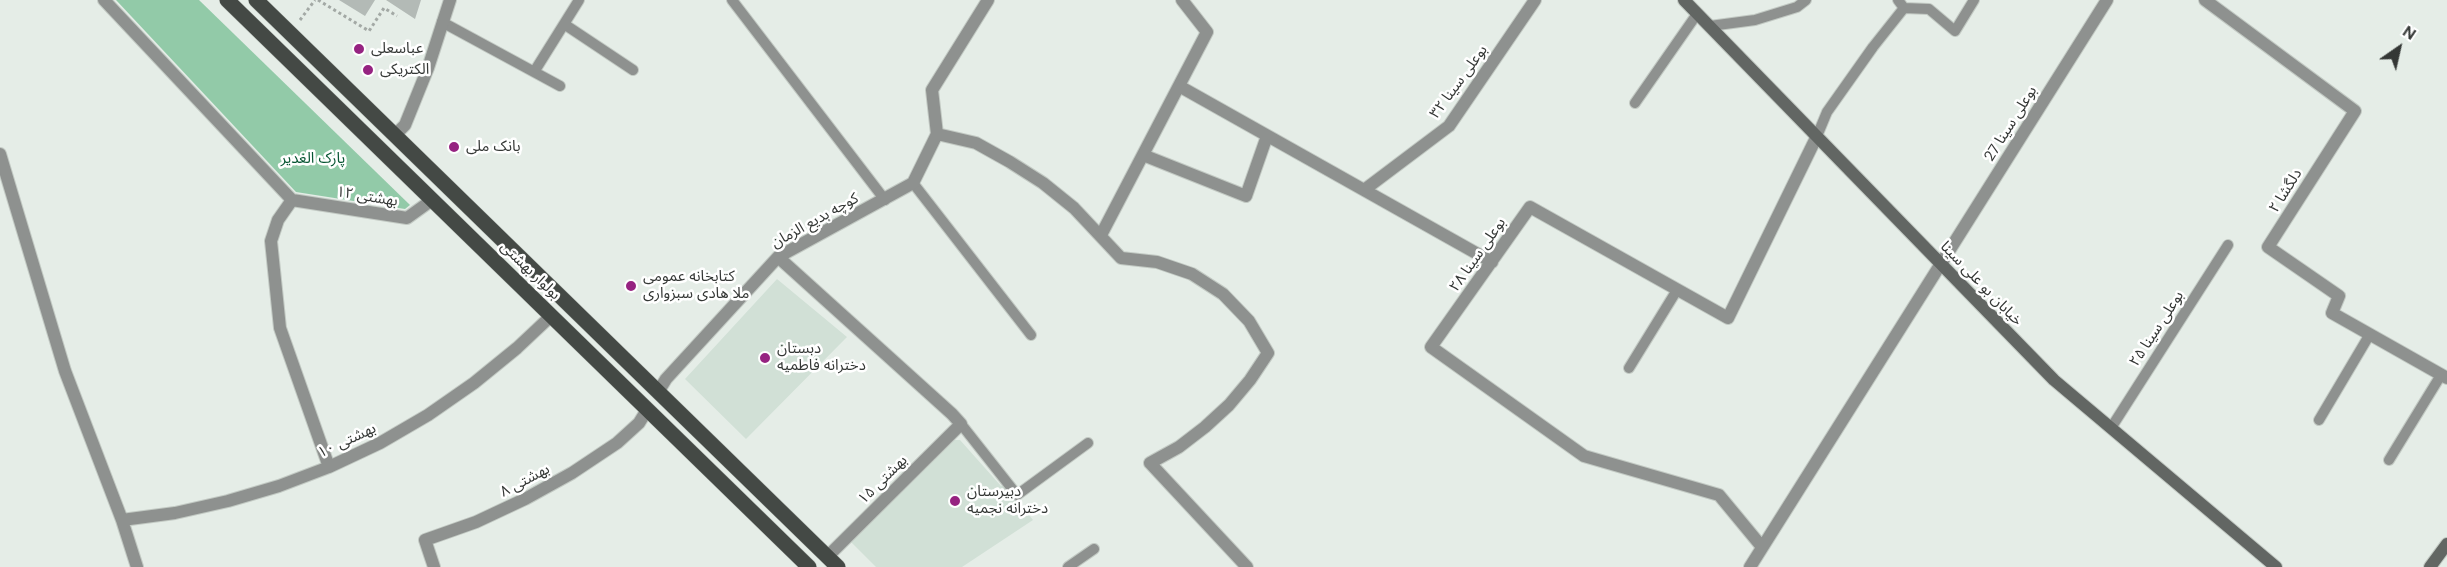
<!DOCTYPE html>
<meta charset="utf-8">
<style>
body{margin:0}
#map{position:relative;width:2447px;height:567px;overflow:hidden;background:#e5ede7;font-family:"DM Sans",sans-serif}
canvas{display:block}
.north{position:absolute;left:2369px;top:18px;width:60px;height:60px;-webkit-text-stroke:4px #fff;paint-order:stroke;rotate:34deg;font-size:16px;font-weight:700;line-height:24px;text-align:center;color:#343735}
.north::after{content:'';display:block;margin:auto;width:21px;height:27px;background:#343735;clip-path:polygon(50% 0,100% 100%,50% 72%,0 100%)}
</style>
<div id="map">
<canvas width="2447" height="567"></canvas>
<div class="north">N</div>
</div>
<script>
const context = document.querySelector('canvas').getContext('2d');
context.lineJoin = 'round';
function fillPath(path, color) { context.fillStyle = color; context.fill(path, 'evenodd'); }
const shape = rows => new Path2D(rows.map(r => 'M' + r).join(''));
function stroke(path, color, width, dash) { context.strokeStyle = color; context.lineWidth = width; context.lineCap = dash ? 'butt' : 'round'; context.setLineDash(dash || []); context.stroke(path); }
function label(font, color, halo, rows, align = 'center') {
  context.font = font + ' "DM Sans","Noto Sans Arabic",sans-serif'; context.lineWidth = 5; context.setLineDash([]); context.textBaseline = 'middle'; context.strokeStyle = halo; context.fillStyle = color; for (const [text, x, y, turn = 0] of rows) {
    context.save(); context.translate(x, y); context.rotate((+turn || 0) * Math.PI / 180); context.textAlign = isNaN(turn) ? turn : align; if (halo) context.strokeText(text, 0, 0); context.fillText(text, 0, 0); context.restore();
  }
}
const built = shape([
 [777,279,847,337,746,439,685,379],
 [954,440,960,440,1001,486,1004,484,1033,520,962,567,876,567,851,542]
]);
const green = shape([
 [116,0,199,0,410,205,405,209,296,192]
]);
const building = shape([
 [339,0,375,0,365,16],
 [386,0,421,0,415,19]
]);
const path = shape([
 [318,0,369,31,384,8,397,16],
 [300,20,315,0]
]);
const lane = shape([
 [732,0,885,200],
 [1904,8,1929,9,1955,31,1974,0],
 [442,22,560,86],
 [564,24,633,70],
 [1710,26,1755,20,1797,7,1806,0],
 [534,72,579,0],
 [1635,103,1697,14],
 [1817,136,1827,112,1873,47,1904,8,1898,0],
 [913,183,1031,335],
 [1629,368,1677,290],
 [2319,420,2370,334],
 [961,424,1017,495,1088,443],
 [2111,428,2228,245],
 [2389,460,2441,375],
 [1068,567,1094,549]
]);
const street = shape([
 [104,0,292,200],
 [2205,0,2355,111,2268,247,2339,296,2332,313,2447,378],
 [1179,86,1492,262],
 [937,134,976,143,1010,162,1043,183,1074,208,1121,258,1157,262,1192,274,1223,294,1249,321,1268,353,1250,380,1229,405,1205,427,1179,447,1150,463,1247,567],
 [937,134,932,90,988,0],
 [395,135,405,125,428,68,450,0],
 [0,154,65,371,122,520,137,567],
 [1143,155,1246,196,1267,136],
 [1364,190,1449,126,1535,0],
 [292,200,278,220,271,241,280,328,329,467],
 [292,200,407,218,432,200],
 [1101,235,1207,32,1182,0],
 [778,257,952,414,961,424,827,557],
 [658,392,666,379,778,257,913,183,937,134],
 [122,520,175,513,228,501,279,486,329,467,380,443,428,415,474,383,517,348,551,316],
 [1762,547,1719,495,1584,456,1431,347,1530,207,1728,318,1817,136],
 [434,567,425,540,476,522,525,499,572,473,617,443,639,423,647,410],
 [1750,567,2107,0]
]);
const secondary = shape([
 [1684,0,2054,380,2276,567],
 [2430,567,2447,544]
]);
const primary = shape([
 [227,0,809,567],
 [256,0,838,567]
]);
const markers = [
 [359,49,6,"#962381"],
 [368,70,6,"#962381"],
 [454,147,6,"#962381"],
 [631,286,6,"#962381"],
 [765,358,6,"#962381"],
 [955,501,6,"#962381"]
];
const poiNames = [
 ["عباسعلی",371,49],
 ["الکتریکی",380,70],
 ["بانک ملی",466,147],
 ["کتابخانه عمومی",643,277],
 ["ملا هادی سبزواری",643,294],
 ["دبستان",777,349],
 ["دخترانه فاطمیه",777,366],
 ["دبیرستان",967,492],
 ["دخترانه نجمیه",967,509]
];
const streetNames = [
 ["بوعلی سینا ۳۲",1459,82,-54],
 ["بوعلی سینا 27",2011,124,-58],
 ["دلگشا ۲",2286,191,-58],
 ["بهشتی ۱۲",367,197,9],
 ["کوچه بدیع الزمان",815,221,-29],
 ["بوعلی سینا ۲۸",1478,255,-55],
 ["بولوار بهشتی",530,271,44],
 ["خیابان بو علی سینا",1981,284,46],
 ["بوعلی سینا ۲۵",2157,329,-57],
 ["بهشتی ۱۰",347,441,-25],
 ["بهشتی ۱۵",883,480,-45],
 ["بهشتی ۸",525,481,-28]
];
const parkNames = [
 ["پارک الغدیر",313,159]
];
fillPath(built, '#d1e0d6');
fillPath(green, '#92caa8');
fillPath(building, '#b3bab6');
stroke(lane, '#c2c9c3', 12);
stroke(street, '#c2c9c3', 14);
stroke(secondary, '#c2c9c3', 14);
stroke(primary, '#c2c9c3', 16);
stroke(path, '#a3a9a5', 3, [3, 3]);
stroke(lane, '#8e918f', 10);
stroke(street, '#8e918f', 12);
stroke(secondary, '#626663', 12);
stroke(primary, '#444945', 15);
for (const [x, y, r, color] of markers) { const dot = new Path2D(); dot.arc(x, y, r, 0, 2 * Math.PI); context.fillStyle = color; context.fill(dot); stroke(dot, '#fff', 2); }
label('15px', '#343735', '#fff', poiNames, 'left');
label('15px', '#343735', '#fff', streetNames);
label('15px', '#065532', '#fff', parkNames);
</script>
